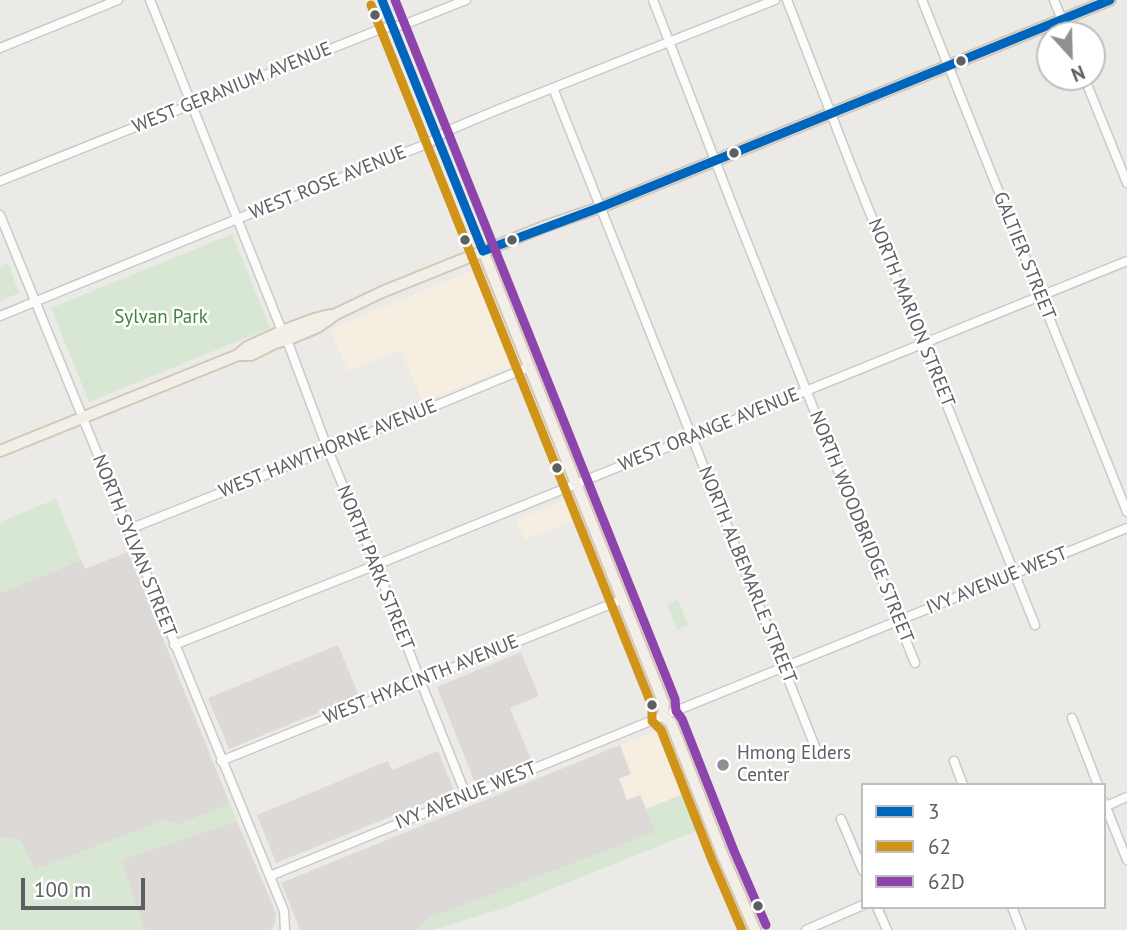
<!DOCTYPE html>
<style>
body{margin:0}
#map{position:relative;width:1127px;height:930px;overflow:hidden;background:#eceae7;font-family:"PT Sans",sans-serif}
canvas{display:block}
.legend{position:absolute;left:861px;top:783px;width:245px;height:126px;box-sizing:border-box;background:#fff;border:2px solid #bebfc1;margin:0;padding:9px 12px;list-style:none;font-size:21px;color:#5c6064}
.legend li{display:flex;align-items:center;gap:14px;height:35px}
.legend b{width:35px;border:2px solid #bebfc1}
.north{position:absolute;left:1036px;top:21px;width:70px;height:70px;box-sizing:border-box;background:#fff;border:2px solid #bebfc1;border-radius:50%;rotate:158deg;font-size:19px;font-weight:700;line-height:28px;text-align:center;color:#5c6064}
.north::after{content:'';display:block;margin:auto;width:24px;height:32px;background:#8e9092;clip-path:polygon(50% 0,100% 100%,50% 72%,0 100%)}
.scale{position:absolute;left:21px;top:878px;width:124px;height:32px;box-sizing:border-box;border:4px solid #5c6064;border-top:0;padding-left:9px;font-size:21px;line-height:24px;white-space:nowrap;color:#5c6064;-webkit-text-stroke:5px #fff;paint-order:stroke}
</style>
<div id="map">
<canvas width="1127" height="930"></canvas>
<ul class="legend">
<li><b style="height:9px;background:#0065bd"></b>3</li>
<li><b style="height:9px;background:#d09419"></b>62</li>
<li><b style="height:9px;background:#8e44ad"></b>62D</li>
</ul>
<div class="north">N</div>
<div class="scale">100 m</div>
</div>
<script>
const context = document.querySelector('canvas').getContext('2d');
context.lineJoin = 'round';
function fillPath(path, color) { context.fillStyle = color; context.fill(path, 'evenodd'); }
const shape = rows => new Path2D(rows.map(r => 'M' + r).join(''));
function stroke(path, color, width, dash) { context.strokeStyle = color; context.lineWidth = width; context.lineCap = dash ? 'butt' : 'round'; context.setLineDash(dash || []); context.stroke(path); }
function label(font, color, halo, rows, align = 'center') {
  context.font = font + ' "PT Sans",sans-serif'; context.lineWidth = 5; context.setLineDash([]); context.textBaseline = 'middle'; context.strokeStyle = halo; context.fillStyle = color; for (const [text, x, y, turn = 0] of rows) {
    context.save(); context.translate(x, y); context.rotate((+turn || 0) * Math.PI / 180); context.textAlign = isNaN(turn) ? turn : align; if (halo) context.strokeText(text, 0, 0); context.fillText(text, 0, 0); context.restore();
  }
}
const commercial = shape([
 [476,269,516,365,423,402,401,350,348,371,330,329],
 [569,498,577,519,524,540,516,520],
 [657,730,683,794,646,809,640,796,627,801,619,779,631,774,620,745]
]);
const industrial = shape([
 [128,552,230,804,178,825,165,820,35,870,20,840,0,837,0,593,81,560,85,569],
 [338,645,359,696,229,749,208,698],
 [521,652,539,696,510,708,531,760,475,783,437,687],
 [620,745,631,774,619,779,627,800,640,795,656,832,430,918,418,930,300,930,281,883],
 [438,751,454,791,276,863,257,815,388,761,392,770],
 [237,821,276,913,275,923,271,930,145,930,120,860]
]);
const green = shape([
 [232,234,270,328,89,402,51,308],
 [8,263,19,293,0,301,0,266],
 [56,499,81,560,0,593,0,522],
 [678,600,688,625,677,630,667,605],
 [683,794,696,831,507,907,434,930,418,930,430,918,655,832,646,809],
 [230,804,237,821,120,860,145,930,0,930,0,837,20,840,35,870,165,820,178,825]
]);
const minor = shape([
 [150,0,282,331],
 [653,0,737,217,915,663],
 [787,0,854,173,1035,625],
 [922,0,1127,512],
 [1054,0,1068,35],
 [0,48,118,0],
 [1084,77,1127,183],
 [553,88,816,749],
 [0,181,383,28,403,25,466,0],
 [0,215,284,911,285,930],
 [0,316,237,219,429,143,447,131,497,110,775,0],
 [287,340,328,450,376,565,420,680,466,795],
 [127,530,328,450,529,367],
 [174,645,376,565,1127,261],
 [673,712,1127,528],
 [1072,718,1098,785],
 [221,761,621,600],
 [954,761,963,785],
 [1104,802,1127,860],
 [1104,807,1127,797],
 [841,819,863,871],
 [270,876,663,716],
 [877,907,887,930],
 [1012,907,1021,930],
 [806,930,863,905]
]);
const major = shape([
 [483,251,664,704,663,716,671,723,723,856,755,930],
 [238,355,251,355,275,343,287,340,318,327,336,314,382,292,546,226,601,207,1110,0],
 [0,451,238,355,247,347,282,331,314,319,330,315]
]);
const bus1 = shape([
 [382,0,483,251],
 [483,251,601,207,1110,0]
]);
const bus2 = shape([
 [371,5,652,706,652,721,661,730,712,860,742,930]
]);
const bus3 = shape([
 [395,0,675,699,676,711,682,719,734,851,766,925]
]);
const markers = [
 [375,15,6,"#5c6064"],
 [961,61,6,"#5c6064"],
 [734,153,6,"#5c6064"],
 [465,240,6,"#5c6064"],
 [512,240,6,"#5c6064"],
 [557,468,6,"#5c6064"],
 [652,705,6,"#5c6064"],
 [723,765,7,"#8e9092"],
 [758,906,6,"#5c6064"]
];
const streetNames = [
 ["WEST GERANIUM AVENUE",232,88,-22],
 ["WEST ROSE AVENUE",328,183,-22],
 ["GALTIER STREET",1024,256,68],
 ["NORTH MARION STREET",911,313,68],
 ["WEST ORANGE AVENUE",709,430,-22],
 ["WEST HAWTHORNE AVENUE",328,449,-22],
 ["NORTH WOODBRIDGE STREET",861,527,68],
 ["NORTH SYLVAN STREET",134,546,68],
 ["NORTH PARK STREET",375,568,68],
 ["NORTH ALBEMARLE STREET",747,575,68],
 ["IVY AVENUE WEST",997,581,-22],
 ["WEST HYACINTH AVENUE",421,680,-22],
 ["IVY AVENUE WEST",466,796,-22]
];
const parkNames = [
 ["Sylvan Park",161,318]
];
const poiNames = [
 ["Hmong Elders",737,754],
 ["Center",737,776]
];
fillPath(commercial, '#f5eee1');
fillPath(industrial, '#dcd9d7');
fillPath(green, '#d7e7d3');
stroke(minor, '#c8c9c9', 11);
stroke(major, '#d3c8b6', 14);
stroke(minor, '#fcfcfb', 8);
stroke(major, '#f2efe8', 10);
stroke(bus1, '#0065bd', 9);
stroke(bus2, '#d09419', 9);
stroke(bus3, '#8e44ad', 9);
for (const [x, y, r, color] of markers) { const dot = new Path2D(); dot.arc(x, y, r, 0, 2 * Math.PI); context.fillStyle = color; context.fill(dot); stroke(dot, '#fff', 2.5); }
label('19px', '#5c6064', '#fff', streetNames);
label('19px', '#3d853a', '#fff', parkNames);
label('19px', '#5c6064', '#fff', poiNames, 'left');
</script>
